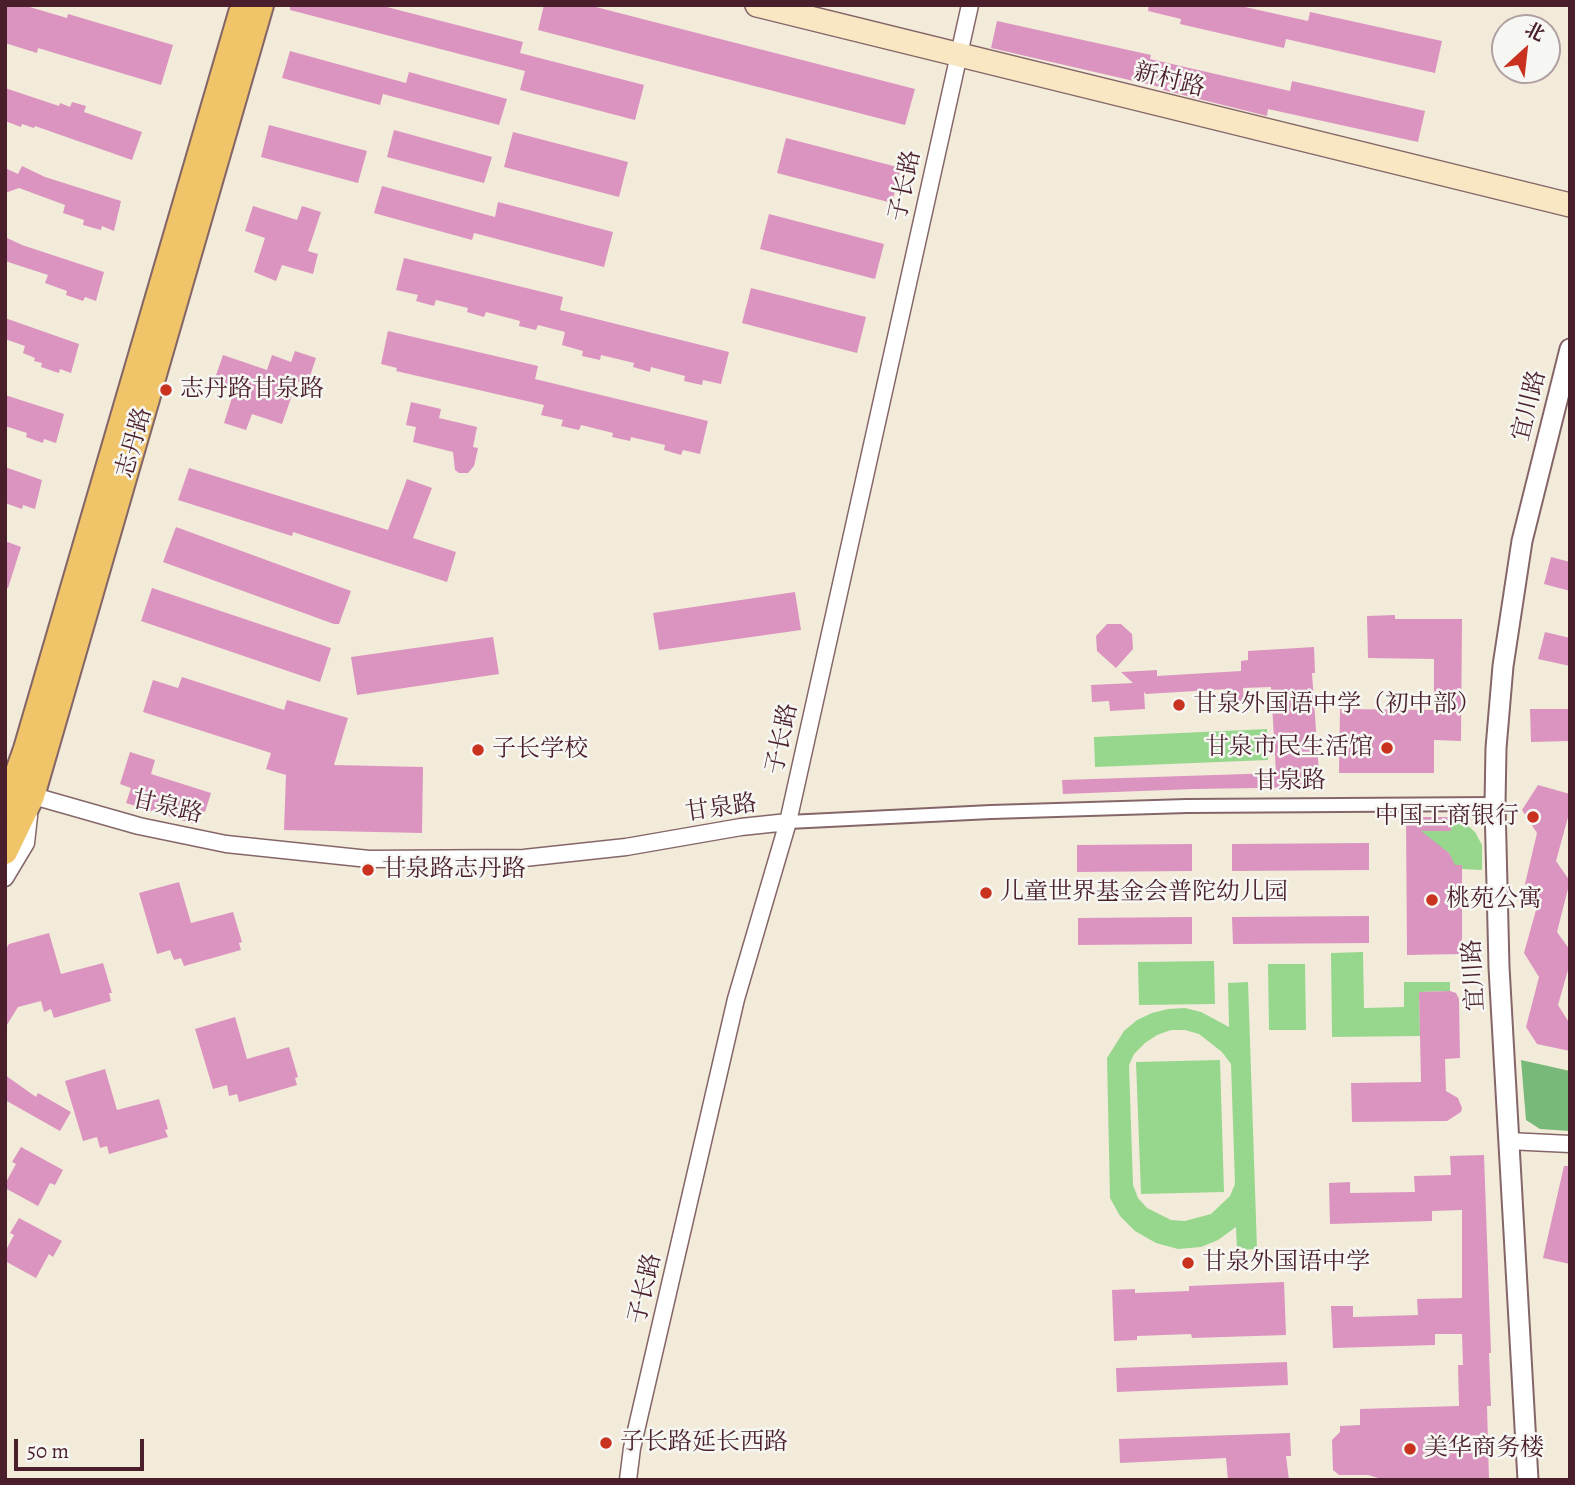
<!DOCTYPE html>
<meta charset="utf-8">
<style>
body{margin:0}
#map{position:relative;width:1575px;height:1485px;overflow:hidden;background:#f3ebda;font-family:Alegreya,"Noto Serif SC",serif}
canvas{display:block}
.frame{position:absolute;inset:0;border:7px solid #4a1f2b;pointer-events:none}
.north{position:absolute;left:1491px;top:14px;width:70px;height:70px;box-sizing:border-box;background:#f6f6f2;border:2px solid #b1a0a2;border-radius:50%;rotate:27deg;font-size:19px;font-weight:700;line-height:28px;text-align:center;color:#4a1f2b}
.north::after{content:'';display:block;margin:auto;width:24px;height:32px;background:#c8321e;clip-path:polygon(50% 0,100% 100%,50% 72%,0 100%)}
.scale{position:absolute;left:14px;top:1439px;width:130px;height:32px;box-sizing:border-box;border:4px solid #4a1f2b;border-top:0;padding-left:9px;font-size:21px;line-height:24px;white-space:nowrap;color:#4a1f2b;-webkit-text-stroke:5px #f6f6f2;paint-order:stroke}
</style>
<div id="map">
<canvas width="1575" height="1485"></canvas>
<div class="frame"></div>
<div class="north">北</div>
<div class="scale">50 m</div>
</div>
<script>
const context = document.querySelector('canvas').getContext('2d');
context.lineJoin = 'round';
function fillPath(path, color) { context.fillStyle = color; context.fill(path, 'evenodd'); }
const shape = rows => new Path2D(rows.map(r => 'M' + r).join(''));
function stroke(path, color, width, dash) { context.strokeStyle = color; context.lineWidth = width; context.lineCap = dash ? 'butt' : 'round'; context.setLineDash(dash || []); context.stroke(path); }
function label(font, color, halo, rows, align = 'center') {
  context.font = font + ' Alegreya,"Noto Serif SC",serif'; context.lineWidth = 5; context.setLineDash([]); context.textBaseline = 'middle'; context.strokeStyle = halo; context.fillStyle = color; for (const [text, x, y, turn = 0] of rows) {
    context.save(); context.translate(x, y); context.rotate((+turn || 0) * Math.PI / 180); context.textAlign = isNaN(turn) ? turn : align; if (halo) context.strokeText(text, 0, 0); context.fillText(text, 0, 0); context.restore();
  }
}
const green = shape([
 [1267,729,1268,760,1095,767,1094,737],
 [1451,817,1465,823,1475,832,1482,845,1482,870,1462,869,1462,865,1453,865,1449,853,1407,831],
 [1363,952,1364,1008,1404,1007,1404,982,1450,982,1450,991,1419,992,1420,1036,1332,1037,1331,953],
 [1214,961,1215,1004,1139,1005,1138,962],
 [1268,964,1305,964,1306,1030,1269,1030],
 [1248,982,1257,1249,1237,1250,1236,1227,1218,1240,1201,1247,1178,1249,1156,1243,1135,1231,1120,1216,1110,1198,1107,1058,1124,1031,1137,1020,1152,1013,1168,1009,1185,1008,1201,1012,1229,1027,1228,983],
 [1171,1030,1185,1030,1199,1034,1222,1052,1231,1064,1235,1184,1230,1196,1211,1214,1185,1221,1171,1220,1147,1208,1138,1198,1133,1185,1129,1065,1134,1054,1145,1043,1157,1035],
 [1220,1060,1224,1192,1141,1194,1136,1062]
]);
const forest = shape([
 [1521,1060,1570,1071,1570,1131,1540,1129,1526,1120]
]);
const building = shape([
 [5,5,23,5,67,18,68,14,173,45,161,85,38,48,37,53,5,43],
 [290,5,379,5,523,42,520,53,644,85,635,120,520,90,525,71,290,10],
 [544,5,588,5,915,89,905,125,538,30],
 [1149,5,1236,5,1308,21,1310,12,1442,41,1435,73,1286,39,1284,48,1180,24,1181,19,1148,11],
 [997,21,1151,55,1150,59,1290,91,1292,81,1425,111,1418,142,1268,109,1267,116,1163,90,1164,88,991,48],
 [290,51,406,83,409,72,507,99,499,125,383,94,380,105,282,78],
 [5,88,59,106,60,103,70,107,72,102,86,106,84,112,142,132,132,160,35,126,34,128,22,124,21,127,5,121],
 [269,125,367,151,358,183,261,157],
 [394,130,492,157,484,183,387,157],
 [513,132,628,162,619,197,504,167],
 [786,138,901,168,892,203,777,173],
 [22,166,45,177,121,201,114,231,102,226,101,230,83,225,84,220,63,213,65,205,19,188,5,193,5,168,18,174],
 [382,186,495,217,498,202,613,232,604,267,474,233,472,240,374,213],
 [253,206,297,220,302,206,321,212,308,251,318,254,313,274,282,265,276,281,254,272,265,238,245,231],
 [769,214,884,244,875,279,760,249],
 [5,237,22,245,104,272,96,301,85,297,83,301,66,295,67,291,45,283,48,275,5,261],
 [404,258,563,297,560,310,729,352,721,384,703,380,702,385,684,381,685,376,651,367,650,372,633,367,634,363,601,355,600,360,582,356,583,351,562,345,565,332,538,325,536,330,519,326,520,321,486,312,484,317,467,312,468,308,436,300,434,306,416,301,418,295,396,290],
 [751,288,866,317,857,353,742,323],
 [5,318,79,344,71,373,60,369,59,373,41,367,42,363,34,361,35,358,23,353,25,346,5,339],
 [388,331,538,366,535,379,708,421,700,454,683,450,681,455,664,450,665,445,631,437,630,441,612,437,613,433,581,425,579,430,561,426,563,420,541,415,544,405,396,371,397,368,381,364],
 [295,351,316,358,307,385,297,381,282,424,252,414,246,430,224,423,235,388,214,381,223,355,267,370,272,355,291,362],
 [5,395,64,414,56,443,44,439,43,443,26,437,27,433,5,426],
 [411,402,441,409,439,418,477,427,473,447,478,448,474,466,468,473,459,473,455,470,453,452,413,442,416,427,406,425],
 [5,467,42,480,35,509,23,505,22,509,5,503],
 [189,468,388,530,407,479,432,488,413,538,456,552,447,582,293,532,292,536,178,500],
 [176,527,351,591,339,624,334,624,163,562],
 [5,541,21,547,8,588,5,587],
 [1551,557,1570,562,1570,591,1544,584],
 [152,588,331,648,320,682,141,621],
 [795,592,801,630,659,650,653,613],
 [1395,615,1395,619,1462,619,1461,741,1434,740,1434,773,1339,773,1340,709,1434,710,1434,659,1368,658,1367,616],
 [1107,624,1121,624,1132,634,1133,649,1116,668,1097,651,1096,636],
 [1545,632,1570,638,1570,666,1538,659],
 [493,637,499,674,357,695,351,657],
 [1314,647,1315,673,1312,673,1320,787,1194,789,1063,794,1062,780,1276,773,1271,687,1243,688,1244,703,1229,704,1228,689,1146,694,1144,692,1145,709,1110,711,1109,701,1092,702,1091,685,1133,683,1121,672,1157,670,1157,676,1241,671,1241,661,1248,660,1248,651],
 [182,677,284,710,287,700,348,718,334,765,423,767,422,833,284,830,286,775,266,769,271,753,143,712,153,680,178,688],
 [1530,709,1570,709,1570,741,1531,742],
 [130,752,155,760,151,774,211,793,205,812,199,810,194,824,126,803,131,788,120,784],
 [1538,785,1570,794,1570,810,1556,861,1570,881,1557,932,1570,950,1570,963,1558,1005,1570,1024,1570,1051,1537,1044,1526,1027,1539,977,1524,953,1538,903,1525,884,1537,833,1522,810],
 [1406,817,1451,817,1451,831,1421,831,1449,853,1455,865,1462,865,1462,954,1407,955],
 [1369,843,1369,870,1232,871,1232,844],
 [1192,844,1192,871,1077,872,1077,845],
 [179,882,191,923,233,912,242,942,239,943,241,950,184,966,181,958,174,960,170,950,157,954,139,893],
 [1369,916,1369,943,1233,944,1232,917],
 [1192,917,1192,944,1078,945,1078,918],
 [49,933,61,974,103,963,112,993,109,993,111,1001,54,1018,51,1009,44,1012,41,1001,18,1007,5,1028,5,951,9,944],
 [1450,991,1456,993,1459,999,1460,1058,1445,1059,1446,1091,1458,1098,1462,1108,1461,1112,1447,1121,1352,1122,1351,1083,1421,1082,1419,992],
 [235,1017,247,1059,289,1047,298,1077,295,1078,297,1085,239,1102,237,1094,229,1096,227,1085,213,1089,195,1029],
 [105,1069,117,1110,159,1099,168,1129,165,1130,168,1137,109,1154,107,1146,100,1148,97,1137,83,1141,65,1081],
 [5,1075,36,1097,38,1093,71,1112,60,1131,5,1100],
 [21,1147,63,1170,55,1185,50,1183,38,1206,5,1188,5,1184,16,1164,12,1162],
 [1484,1155,1491,1353,1489,1353,1491,1406,1487,1406,1489,1480,1385,1480,1368,1475,1339,1475,1333,1470,1332,1440,1340,1432,1340,1426,1360,1425,1360,1409,1459,1406,1458,1365,1463,1365,1462,1334,1435,1334,1435,1345,1333,1348,1331,1306,1353,1306,1353,1317,1418,1315,1417,1299,1462,1298,1462,1210,1432,1211,1432,1221,1330,1224,1329,1183,1350,1182,1350,1193,1415,1192,1414,1176,1451,1175,1450,1156],
 [1564,1166,1570,1166,1570,1264,1543,1258],
 [19,1218,62,1241,53,1257,49,1254,36,1278,5,1261,5,1252,14,1235,10,1233],
 [1284,1282,1286,1335,1192,1338,1191,1334,1137,1336,1137,1340,1114,1341,1112,1290,1135,1289,1135,1293,1189,1291,1189,1286],
 [1287,1362,1288,1385,1117,1392,1116,1368],
 [1290,1433,1291,1456,1286,1456,1289,1480,1228,1480,1226,1458,1120,1463,1119,1439]
]);
const pedestrian = shape([
 [788,822,991,812,1187,806,1495,804]
]);
const minor = shape([
 [23,793,139,826,226,844,369,859,524,858,626,847,741,827,788,822],
 [5,878,26,843,29,816],
 [1508,1141,1570,1144],
 [628,1480,632,1448,736,999,788,822,970,5]
]);
const tertiary = shape([
 [1528,1480,1499,967,1495,804,1496,748,1503,666,1522,541,1570,349]
]);
const secondary = shape([
 [757,5,1570,205]
]);
const primary = shape([
 [5,808,26,749,241,13],
 [5,852,32,796,261,5]
]);
const markers = [
 [166,390,7,"#c8321e"],
 [1179,705,7,"#c8321e"],
 [1387,748,7,"#c8321e"],
 [478,750,7,"#c8321e"],
 [1533,817,7,"#c8321e"],
 [368,870,7,"#c8321e"],
 [986,893,7,"#c8321e"],
 [1432,900,7,"#c8321e"],
 [1188,1263,7,"#c8321e"],
 [606,1443,7,"#c8321e"],
 [1410,1449,7,"#c8321e"]
];
const streetNames = [
 ["新村路",1169,81,14],
 ["子长路",906,186,-78],
 ["宜川路",1530,406,-76],
 ["志丹路",135,443,-74],
 ["子长路",783,739,-78],
 ["甘泉路",1290,782,-1],
 ["甘泉路",167,808,13],
 ["甘泉路",721,809,-8],
 ["宜川路",1475,975,-93],
 ["子长路",646,1289,-77]
];
const poiNames = [
 ["志丹路甘泉路",180,390],
 ["甘泉外国语中学（初中部）",1193,705],
 ["甘泉市民生活馆",1373,748,"right"],
 ["子长学校",492,750],
 ["中国工商银行",1519,817,"right"],
 ["甘泉路志丹路",382,870],
 ["儿童世界基金会普陀幼儿园",1000,893],
 ["桃苑公寓",1446,900],
 ["甘泉外国语中学",1202,1263],
 ["子长路延长西路",620,1443],
 ["美华商务楼",1424,1449]
];
fillPath(green, '#96d78d');
fillPath(forest, '#78b878');
fillPath(building, '#da94bf');
stroke(pedestrian, '#856668', 16);
stroke(minor, '#856668', 19);
stroke(tertiary, '#856668', 23);
stroke(secondary, '#856668', 26);
stroke(primary, '#856668', 28);
stroke(pedestrian, '#fff', 12);
stroke(minor, '#fff', 16);
stroke(tertiary, '#fff', 19);
stroke(secondary, '#f9e7c3', 23);
stroke(primary, '#f0c469', 24);
for (const [x, y, r, color] of markers) { const dot = new Path2D(); dot.arc(x, y, r, 0, 2 * Math.PI); context.fillStyle = color; context.fill(dot); stroke(dot, '#f6f6f2', 2.5); }
label('24px', '#4a1f2b', '#f6f6f2', streetNames);
label('24px', '#4a1f2b', '#f6f6f2', poiNames, 'left');
</script>
